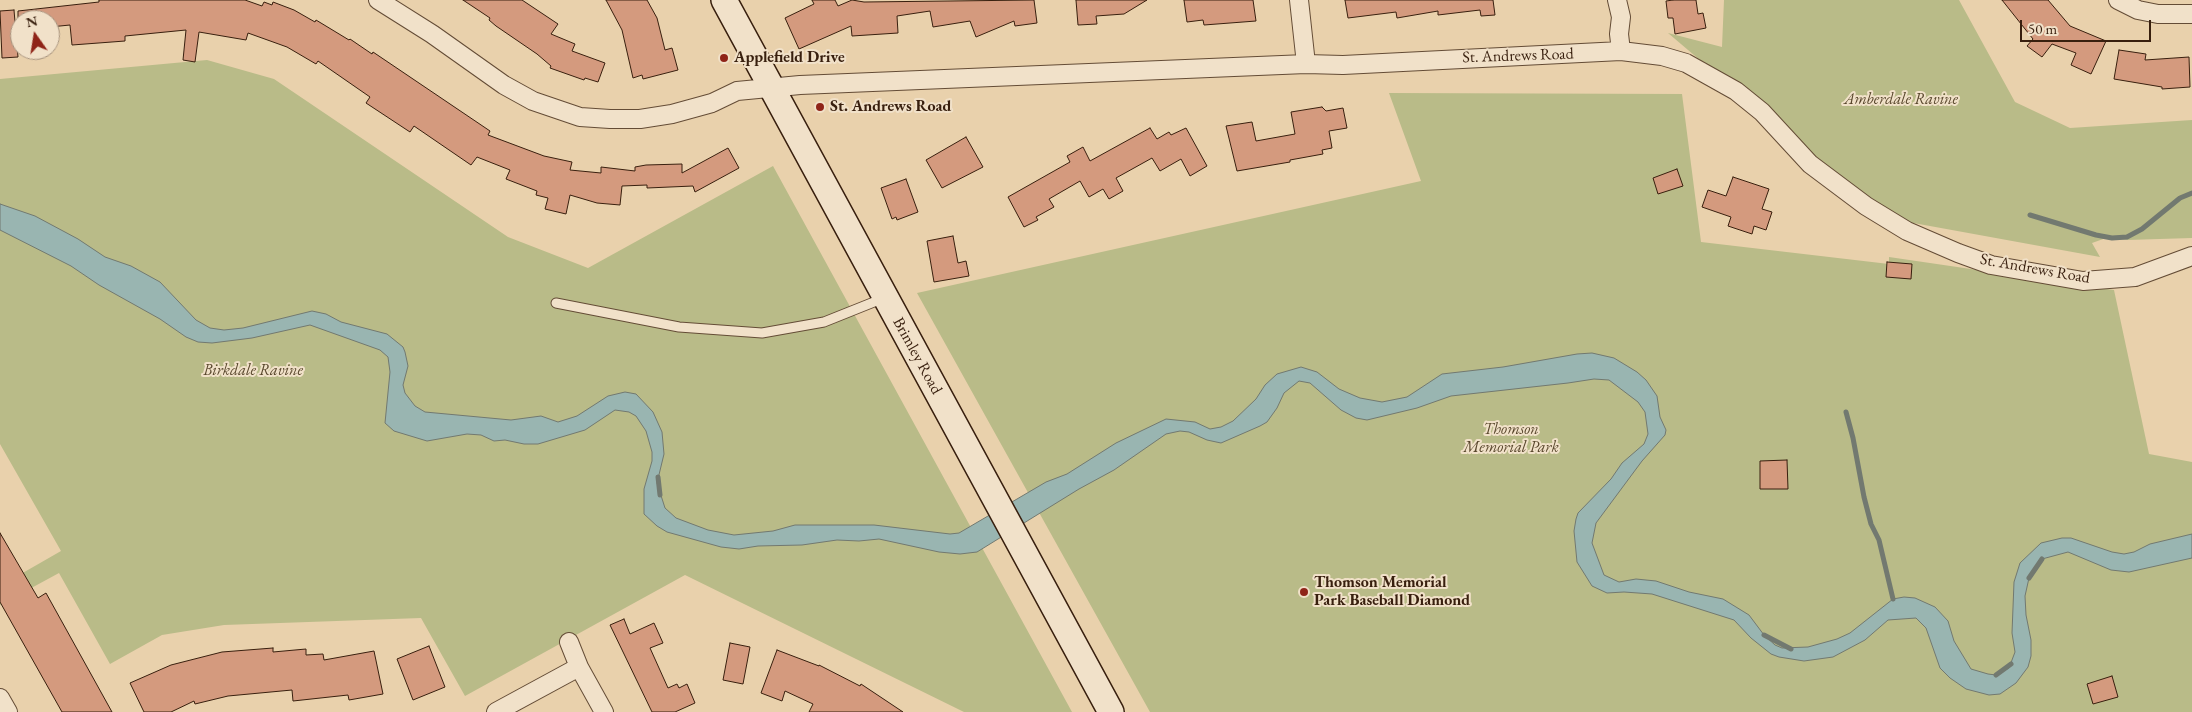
<!DOCTYPE html>
<style>
body{margin:0}
#map{position:relative;width:2192px;height:712px;overflow:hidden;background:#e9d1ac;font-family:"EB Garamond",serif}
canvas{display:block}
.north{position:absolute;left:10px;top:10px;width:50px;height:50px;box-sizing:border-box;background:#f1e1c9;border:1px solid #a7937e;border-radius:50%;rotate:347deg;font-size:14px;font-weight:700;line-height:20px;text-align:center;color:#381f0e}
.north::after{content:'';display:block;margin:auto;width:18px;height:22px;background:#8f2418;clip-path:polygon(50% 0,100% 100%,50% 72%,0 100%)}
.scale{position:absolute;left:2020px;top:20px;width:131px;height:22px;box-sizing:border-box;border:2px solid #381f0e;border-top:0;padding-left:6px;font-size:15px;line-height:18px;white-space:nowrap;color:#381f0e;-webkit-text-stroke:4px #f1e1c9;paint-order:stroke}
</style>
<div id="map">
<canvas width="2192" height="712"></canvas>
<div class="north">N</div>
<div class="scale">50 m</div>
</div>
<script>
const context = document.querySelector('canvas').getContext('2d');
context.lineJoin = 'round';
function fillPath(path, color) { context.fillStyle = color; context.fill(path, 'evenodd'); }
const shape = rows => new Path2D(rows.map(r => 'M' + r).join(''));
function stroke(path, color, width, dash) { context.strokeStyle = color; context.lineWidth = width; context.lineCap = dash ? 'butt' : 'round'; context.setLineDash(dash || []); context.stroke(path); }
function label(font, color, halo, rows, align = 'center') {
  context.font = font + ' "EB Garamond",serif'; context.lineWidth = 4; context.setLineDash([]); context.textBaseline = 'middle'; context.strokeStyle = halo; context.fillStyle = color; for (const [text, x, y, turn = 0] of rows) {
    context.save(); context.translate(x, y); context.rotate((+turn || 0) * Math.PI / 180); context.textAlign = isNaN(turn) ? turn : align; if (halo) context.strokeText(text, 0, 0); context.fillText(text, 0, 0); context.restore();
  }
}
const green = shape([
 [1724,0,1959,0,2015,102,2070,128,2192,120,2192,238,2127,240,2106,238,2092,243,2100,257,1886,218,1668,33,1722,47],
 [207,60,274,79,508,237,588,268,773,166,1072,712,964,712,685,575,465,696,421,618,224,625,162,635,110,664,59,573,0,605,0,586,61,551,0,444,0,79],
 [1389,93,1682,94,1701,242,1889,264,1889,257,2114,290,2149,454,2192,462,2192,712,1150,712,917,293,1421,181]
]);
const water = shape([
 [0,204,35,216,78,239,105,257,131,266,160,282,196,320,210,328,224,330,243,328,312,311,326,314,341,322,387,334,403,347,405,352,408,366,403,385,405,393,415,406,425,412,511,420,541,416,558,422,577,416,608,396,625,392,636,394,653,412,662,432,664,454,657,483,665,508,676,518,708,530,734,535,773,531,795,525,874,525,950,534,959,533,1046,482,1067,474,1116,443,1166,419,1195,422,1210,429,1221,427,1233,421,1256,399,1265,385,1277,374,1301,367,1317,372,1339,389,1360,398,1382,402,1407,397,1442,374,1503,367,1577,354,1592,353,1614,358,1637,372,1646,380,1657,396,1660,417,1666,430,1665,435,1642,461,1596,523,1592,543,1604,575,1619,582,1636,579,1656,581,1689,592,1723,599,1749,615,1764,635,1775,645,1782,648,1808,647,1837,639,1850,633,1893,599,1904,597,1915,598,1935,607,1948,621,1954,641,1971,669,1988,674,1996,675,2009,668,2015,652,2012,633,2014,582,2020,563,2041,543,2062,538,2071,538,2112,552,2124,554,2134,552,2150,544,2192,534,2192,558,2129,572,2111,570,2068,552,2042,559,2036,565,2029,578,2025,596,2026,615,2031,640,2031,656,2028,667,2016,683,2000,694,1989,695,1966,689,1950,678,1940,668,1926,628,1916,618,1888,620,1865,640,1833,657,1804,661,1779,657,1771,654,1751,638,1734,620,1652,594,1624,592,1607,593,1592,586,1577,562,1574,531,1576,519,1578,513,1611,479,1622,463,1644,444,1648,434,1645,412,1638,402,1609,380,1594,379,1568,383,1451,396,1417,408,1367,420,1356,418,1341,410,1310,383,1299,381,1284,393,1277,408,1267,422,1260,426,1221,443,1207,440,1189,432,1180,431,1166,434,1114,470,1079,489,977,552,960,554,939,552,879,539,859,541,837,540,802,545,758,546,739,549,721,547,667,532,657,526,644,514,644,489,652,461,652,452,646,431,636,416,629,412,615,410,585,430,538,444,524,444,505,440,494,441,481,435,467,434,427,441,394,431,385,423,390,372,388,357,380,350,310,325,252,338,212,343,198,342,186,337,160,319,99,285,71,266,0,230,0,204]
]);
const stream = shape([
 [2030,215,2096,235,2112,238,2127,237,2142,229,2180,198,2192,193],
 [1846,412,1853,438,1864,497,1871,524,1879,540,1893,599],
 [658,477,660,495],
 [2029,578,2042,559],
 [1764,635,1791,649],
 [1996,675,2011,664]
]);
const building = shape([
 [99,0,245,0,262,6,264,2,272,5,273,2,294,10,315,22,316,20,349,40,350,39,372,54,373,52,490,131,488,135,544,156,572,162,570,170,601,173,601,167,635,171,635,167,646,165,682,164,682,173,728,148,739,168,695,192,693,186,647,188,647,185,622,186,620,205,597,203,570,195,566,214,545,209,548,198,536,195,537,191,506,179,510,170,477,157,471,165,414,126,410,132,366,103,370,97,318,61,316,64,287,47,248,33,246,40,199,32,195,62,183,60,186,30,125,36,125,41,72,45,70,25,50,27,50,20,18,20,18,11,99,2,99,0],
 [463,0,522,0,558,24,551,34,575,44,572,51,605,63,598,82,585,78,584,80,550,68,551,66,537,54,496,26,489,20,490,18,463,0],
 [606,0,647,0,657,18,665,50,672,48,678,70,643,79,642,75,633,78,622,30,606,0],
 [812,0,835,0,838,6,852,0,864,2,1034,0,1037,23,1015,26,1014,21,976,37,970,21,933,27,930,11,897,16,898,33,852,36,851,26,799,49,785,18,814,4,812,0],
 [1076,0,1147,0,1124,14,1096,16,1097,24,1078,25,1076,0],
 [1184,0,1253,0,1256,21,1204,25,1203,20,1187,22,1184,0],
 [1345,0,1493,0,1495,15,1481,16,1480,10,1438,15,1438,11,1397,18,1396,12,1348,18,1345,0],
 [1673,0,1696,0,1698,14,1703,13,1706,28,1675,34,1673,18,1668,18,1666,1,1673,0],
 [2002,0,2048,0,2070,26,2106,41,2091,74,2071,65,2076,53,2052,44,2042,57,2027,46,2033,39,2002,0],
 [14,10,18,57,2,58,0,11,14,10],
 [2119,50,2146,54,2145,60,2189,57,2190,87,2162,89,2162,87,2114,79,2119,50],
 [1322,107,1326,111,1343,108,1347,128,1329,131,1332,148,1322,150,1323,154,1290,160,1290,162,1237,171,1226,126,1252,122,1256,141,1295,134,1291,112,1322,107],
 [1150,128,1157,139,1169,132,1171,135,1186,128,1207,166,1190,176,1181,159,1160,171,1152,158,1116,178,1123,191,1109,199,1103,189,1089,197,1080,181,1049,199,1054,207,1036,217,1038,220,1024,227,1008,197,1070,162,1067,156,1083,147,1090,161,1150,128],
 [966,137,983,167,942,188,926,160,966,137],
 [1677,169,1683,186,1658,194,1653,178,1677,169],
 [1733,177,1769,189,1762,209,1772,212,1766,230,1754,226,1752,234,1728,226,1731,217,1702,207,1708,190,1726,196,1733,177],
 [906,179,918,212,897,220,896,217,892,219,881,188,906,179],
 [953,236,958,263,966,261,969,276,934,282,927,241,953,236],
 [1887,262,1912,264,1911,279,1886,277,1887,262],
 [1787,460,1788,489,1760,489,1760,461,1787,460],
 [0,533,38,598,46,593,112,712,62,712,0,602,0,533],
 [624,619,630,634,654,623,663,643,650,648,668,688,677,684,679,688,687,684,695,703,675,712,652,712,610,625,624,619],
 [730,643,750,647,743,684,723,680,730,643],
 [429,646,445,687,413,700,397,659,429,646],
 [273,648,273,652,306,649,306,655,323,654,324,660,374,651,383,694,349,700,348,695,293,701,292,690,228,696,195,704,194,701,171,712,144,712,130,683,171,665,222,652,273,648],
 [777,650,819,666,819,665,860,686,861,684,903,712,809,712,813,704,785,691,782,701,761,693,777,650],
 [2112,676,2118,697,2093,704,2087,684,2112,676]
]);
const lane = shape([
 [556,303,679,327,762,333,824,322,884,298]
]);
const street = shape([
 [378,0,432,34,504,85,533,101,580,117,610,119,640,119,672,114,712,103,737,91,800,85,1306,64,1343,65,1621,51,1662,56,1686,63,1736,91,1762,112,1810,164,1866,206,1907,231,1958,253,1991,265,2083,281,2135,277,2192,256],
 [1299,0,1306,64],
 [1617,0,1621,17,1619,34,1621,51],
 [2118,0,2138,10,2158,14,2192,14],
 [569,642,579,667,604,712],
 [0,698,8,712],
 [496,712,579,667]
]);
const secondary = shape([
 [724,0,1111,712]
]);
const markers = [
 [724,58,5,"#8f2418"],
 [820,107,5,"#8f2418"],
 [1304,592,5,"#8f2418"]
];
const streetNames = [
 ["St. Andrews Road",1518,56,-2],
 ["St. Andrews Road",2035,269,10],
 ["Brimley Road",917,356,61]
];
const poiNames = [
 ["Applefield Drive",734,58],
 ["St. Andrews Road",830,107],
 ["Thomson Memorial",1314,583],
 ["Park Baseball Diamond",1314,601]
];
const parkNames = [
 ["Amberdale Ravine",1901,100],
 ["Birkdale Ravine",253,371],
 ["Thomson",1511,430],
 ["Memorial Park",1511,448]
];
fillPath(green, '#b9bb88');
fillPath(water, '#99b5b1');
stroke(water, '#727970', 1);
stroke(stream, '#727970', 5);
fillPath(building, '#d49a7e');
stroke(building, '#381f0e', 1);
stroke(lane, '#644c36', 11);
stroke(street, '#644c36', 20);
stroke(secondary, '#381f0e', 28);
stroke(lane, '#f1e1c9', 9);
stroke(street, '#f1e1c9', 18);
stroke(secondary, '#f1e1c9', 25);
for (const [x, y, r, color] of markers) { const dot = new Path2D(); dot.arc(x, y, r, 0, 2 * Math.PI); context.fillStyle = color; context.fill(dot); stroke(dot, '#f1e1c9', 2); }
label('16px', '#381f0e', '#f1e1c9', streetNames);
label('bold 16px', '#381f0e', '#f1e1c9', poiNames, 'left');
label('italic 16px', '#58462c', '#f1e1c9', parkNames);
</script>
